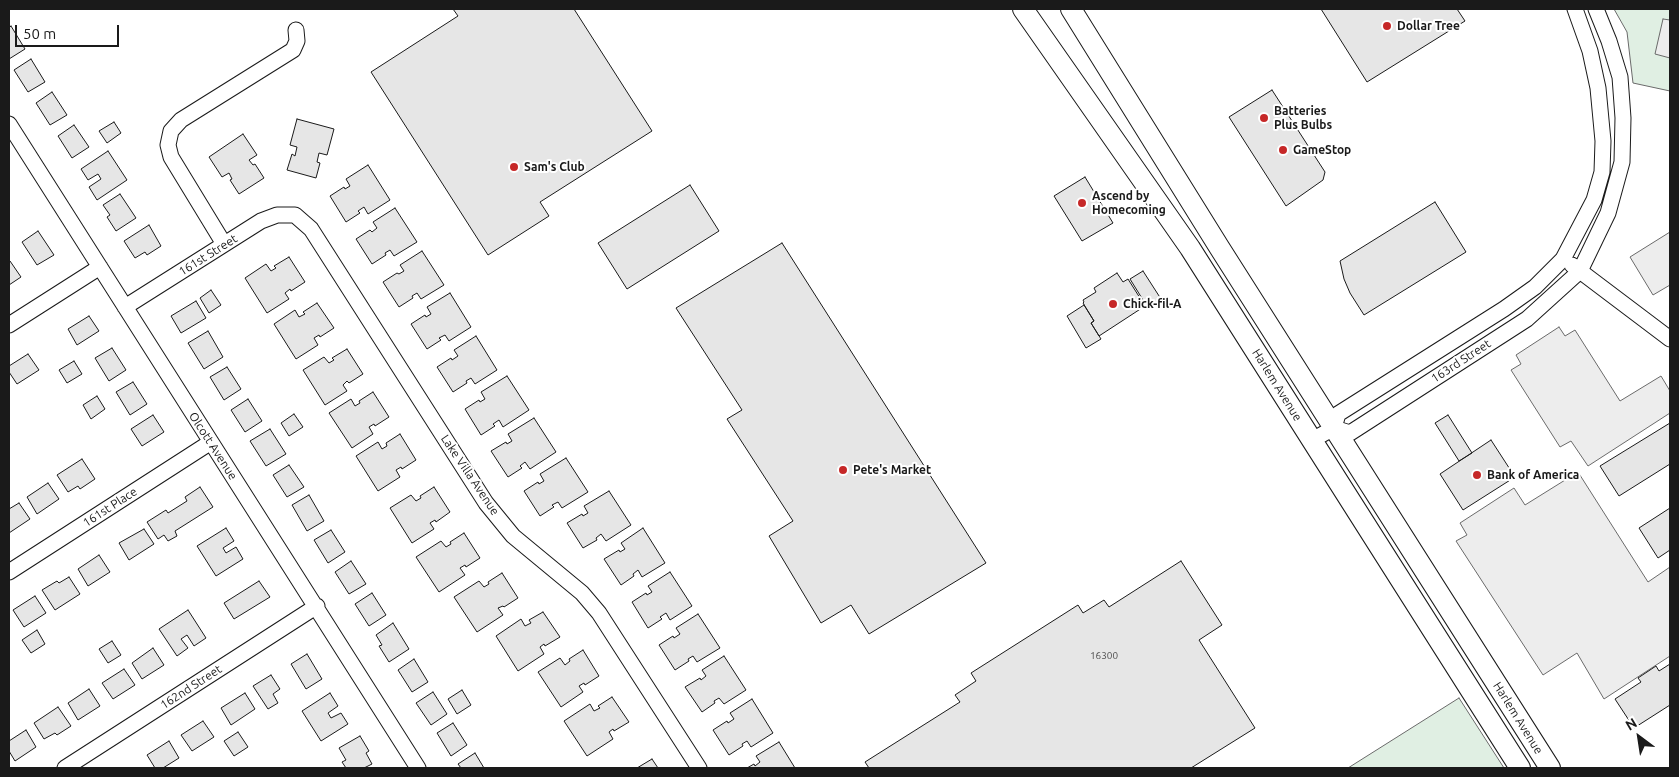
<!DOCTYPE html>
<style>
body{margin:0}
#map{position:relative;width:1679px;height:777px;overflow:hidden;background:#fff;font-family:Ubuntu,sans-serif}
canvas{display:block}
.frame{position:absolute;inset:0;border:10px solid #1a1a1a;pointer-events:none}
.north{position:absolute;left:1614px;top:712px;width:50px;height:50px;-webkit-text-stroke:4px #fff;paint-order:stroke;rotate:329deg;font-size:14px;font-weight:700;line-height:20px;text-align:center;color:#1a1a1a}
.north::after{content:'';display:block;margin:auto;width:18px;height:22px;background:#1a1a1a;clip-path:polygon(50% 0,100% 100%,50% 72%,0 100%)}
.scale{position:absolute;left:15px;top:25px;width:104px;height:22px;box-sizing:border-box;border:2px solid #1a1a1a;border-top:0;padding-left:6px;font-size:15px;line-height:18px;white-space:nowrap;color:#1a1a1a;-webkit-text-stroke:4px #fff;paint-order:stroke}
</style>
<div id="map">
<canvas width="1679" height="777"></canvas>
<div class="frame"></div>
<div class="north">N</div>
<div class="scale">50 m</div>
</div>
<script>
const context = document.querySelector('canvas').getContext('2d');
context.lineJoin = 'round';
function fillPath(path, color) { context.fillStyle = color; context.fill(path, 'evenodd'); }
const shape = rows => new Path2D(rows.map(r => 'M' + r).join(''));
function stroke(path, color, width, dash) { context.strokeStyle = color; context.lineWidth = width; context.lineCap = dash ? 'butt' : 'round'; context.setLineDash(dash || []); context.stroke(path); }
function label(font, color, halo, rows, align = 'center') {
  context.font = font + ' Ubuntu,sans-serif'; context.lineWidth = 4; context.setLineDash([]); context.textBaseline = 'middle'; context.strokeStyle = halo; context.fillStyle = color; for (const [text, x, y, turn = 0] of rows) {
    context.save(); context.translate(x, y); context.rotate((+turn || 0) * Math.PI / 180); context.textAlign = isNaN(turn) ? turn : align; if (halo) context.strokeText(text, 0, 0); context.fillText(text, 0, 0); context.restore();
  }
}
const green = shape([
 [1614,9,1670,9,1670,91,1633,83,1627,32,1614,9],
 [1459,698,1504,768,1348,768,1459,698]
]);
const parking = shape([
 [1663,19,1670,20,1670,58,1655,54,1663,19],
 [1670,232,1670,285,1653,295,1630,257,1670,232],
 [1559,327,1565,336,1575,330,1620,401,1661,376,1670,391,1670,413,1588,466,1571,441,1560,447,1511,370,1521,364,1516,355,1559,327],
 [1578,472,1648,582,1670,567,1670,656,1604,699,1577,653,1543,675,1456,541,1467,535,1460,523,1514,488,1525,505,1578,472]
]);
const building = shape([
 [453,9,574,9,652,131,540,202,549,216,488,255,371,72,458,16,453,9],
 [1321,9,1457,9,1465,21,1367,82,1321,9],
 [11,26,25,49,9,59,9,28,11,26],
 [31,59,45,82,28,92,14,70,31,59],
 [1272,90,1325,172,1323,180,1286,206,1229,117,1272,90],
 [52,92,67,115,50,125,36,103,52,92],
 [297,119,334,129,327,155,319,153,317,162,320,163,316,178,287,170,292,154,295,156,297,147,290,145,297,119],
 [114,122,121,133,107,143,99,131,114,122],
 [74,125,89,147,72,158,58,136,74,125],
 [243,134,257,155,249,160,253,165,255,164,264,178,239,194,230,180,232,179,229,173,222,177,209,157,243,134],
 [108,151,127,180,97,200,89,187,101,179,98,174,88,180,81,169,108,151],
 [368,165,390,200,368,214,364,207,358,211,360,213,346,222,330,196,344,187,345,189,350,186,346,179,368,165],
 [1085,177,1113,223,1082,241,1054,196,1085,177],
 [690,185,719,231,627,289,598,243,690,185],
 [120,194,136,218,116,231,107,217,110,215,103,205,120,194],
 [1435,202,1466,252,1364,315,1350,293,1344,279,1340,261,1435,202],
 [395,208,417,242,394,256,390,250,385,253,386,255,372,264,356,239,370,230,372,232,377,228,373,222,395,208],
 [149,225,161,246,147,255,145,252,135,258,124,241,149,225],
 [38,231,54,255,37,265,22,242,38,231],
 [782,243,986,563,869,634,851,605,821,623,769,536,793,521,727,419,742,410,676,308,782,243],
 [422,251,444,285,421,299,417,293,412,296,413,298,399,307,383,282,397,273,399,274,404,271,400,265,422,251],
 [289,257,305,282,291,291,290,289,285,293,289,299,267,313,245,278,266,264,271,271,276,268,274,266,289,257],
 [9,261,10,261,21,277,9,285,9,261],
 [1143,271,1161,299,1148,308,1130,279,1143,271],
 [1117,273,1123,282,1128,279,1145,306,1099,336,1091,323,1094,321,1083,303,1084,302,1083,300,1096,292,1094,288,1117,273],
 [211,290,221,305,209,313,200,298,211,290],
 [450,293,471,327,449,341,445,335,439,338,441,340,427,349,411,324,425,315,426,317,431,314,427,307,450,293],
 [196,301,206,318,181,333,171,316,196,301],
 [317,303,334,328,320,337,319,335,314,338,318,345,296,359,274,324,295,310,299,317,305,314,303,312,317,303],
 [1084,305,1094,321,1091,323,1101,339,1086,348,1067,316,1084,305],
 [89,316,99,331,77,345,68,329,89,316],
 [208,331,223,357,204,369,188,343,208,331],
 [476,336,497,370,475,384,471,378,466,381,467,383,453,392,437,367,451,358,452,360,458,356,454,350,476,336],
 [112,348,126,370,109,381,95,358,112,348],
 [347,349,363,374,349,383,347,381,343,385,347,391,325,405,303,370,324,357,329,363,334,360,332,358,347,349],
 [28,354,39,370,17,384,9,372,9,366,28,354],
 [74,361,82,374,67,383,59,370,74,361],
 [227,367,241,389,224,400,210,377,227,367],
 [507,376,529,410,503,427,499,420,493,424,495,426,481,435,465,409,479,400,480,402,485,399,481,392,507,376],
 [133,382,147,404,130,415,116,392,133,382],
 [373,392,389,417,375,426,374,424,369,427,373,434,352,448,329,413,351,399,355,406,360,403,359,401,373,392],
 [97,396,105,409,91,419,83,405,97,396],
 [248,399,262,421,245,432,231,410,248,399],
 [294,414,303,427,289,436,281,423,294,414],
 [153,415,164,432,142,446,131,429,153,415],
 [1448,415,1472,453,1459,461,1435,423,1448,415],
 [534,418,556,452,530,469,525,462,520,466,522,468,508,477,491,451,506,442,507,444,512,441,508,434,534,418],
 [1670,423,1670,464,1619,496,1600,466,1670,423],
 [270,429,286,454,266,466,250,441,270,429],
 [400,434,416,460,402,469,401,467,396,470,400,477,378,491,356,456,378,442,382,449,387,446,386,443,400,434],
 [1491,440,1515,477,1463,510,1440,474,1491,440],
 [566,458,588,492,562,508,558,502,552,505,554,507,540,516,524,491,538,482,539,484,544,481,540,474,566,458],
 [82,459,95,479,80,489,78,486,68,492,57,475,82,459],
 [289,465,304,487,287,497,273,475,289,465],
 [48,483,59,499,37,514,27,497,48,483],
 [200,487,213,507,175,531,177,536,168,541,164,535,158,539,147,522,166,510,168,513,187,501,185,497,200,487],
 [434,487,450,512,436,522,435,520,430,523,434,529,412,543,390,508,411,495,416,501,421,498,420,496,434,487],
 [609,491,631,525,606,541,601,534,596,538,597,540,583,548,567,523,582,514,583,516,588,513,584,506,609,491],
 [309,495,324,521,307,531,292,505,309,495],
 [19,503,30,519,9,533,9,509,19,503],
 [1670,508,1670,550,1658,558,1639,528,1670,508],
 [226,528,234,541,223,548,226,553,236,547,243,559,216,576,197,546,226,528],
 [643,528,665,563,642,577,638,570,633,574,634,576,621,585,604,559,619,550,620,552,625,549,621,543,643,528],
 [144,529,154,544,129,560,119,543,144,529],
 [331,530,345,552,328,563,314,540,331,530],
 [464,533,480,558,466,567,465,565,460,568,465,575,439,592,416,557,441,541,446,547,451,544,450,542,464,533],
 [99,555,110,572,88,586,78,569,99,555],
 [351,561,366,584,349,594,335,572,351,561],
 [1181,561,1222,625,1199,640,1255,728,1191,768,869,768,865,762,960,702,955,695,976,681,971,673,1078,605,1083,613,1104,600,1109,607,1181,561],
 [670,572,692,606,670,620,666,613,660,617,662,619,648,628,632,602,646,593,647,595,652,592,648,586,670,572],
 [502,573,518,598,504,607,503,606,498,608,503,615,477,632,454,597,479,581,484,587,489,584,488,582,502,573],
 [69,577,80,594,55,610,42,590,57,581,59,583,69,577],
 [259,581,270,597,234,619,224,603,259,581],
 [372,593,386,615,369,626,355,604,372,593],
 [35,596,46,613,24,627,13,610,35,596],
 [188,610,206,638,194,646,187,635,181,639,188,648,177,656,159,629,188,610],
 [543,612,560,637,545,646,544,644,540,647,544,654,518,671,496,636,521,619,525,626,531,623,529,620,543,612],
 [698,614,720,648,697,662,693,656,688,659,689,661,675,670,659,645,673,636,674,638,680,634,676,628,698,614],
 [393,623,409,649,389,662,379,646,382,645,376,635,393,623],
 [37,630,45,644,31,653,22,640,37,630],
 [112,641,121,655,108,663,99,649,112,641],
 [153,648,164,665,142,679,132,663,153,648],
 [583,650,599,676,585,685,584,683,579,686,583,692,561,707,538,672,560,658,565,665,570,661,569,659,583,650],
 [307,654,322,679,306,689,291,664,307,654],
 [724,656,746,690,724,704,719,698,714,701,715,703,702,712,685,687,700,678,701,680,706,676,702,670,724,656],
 [414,659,428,682,412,692,398,670,414,659],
 [1670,664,1670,705,1634,728,1615,699,1641,682,1638,678,1656,666,1659,671,1670,664],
 [124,669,135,685,113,699,102,683,124,669],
 [271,675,280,689,273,694,278,703,268,709,253,686,271,675],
 [89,689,100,706,78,720,68,703,89,689],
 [462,690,471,705,457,714,448,699,462,690],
 [433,692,447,714,431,725,416,703,433,692],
 [245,693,255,709,231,725,221,708,245,693],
 [330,693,338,706,328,713,331,718,341,713,348,724,321,741,302,711,330,693],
 [612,697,629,722,614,731,613,729,609,732,613,739,587,756,564,721,590,704,594,711,600,708,598,706,612,697],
 [752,699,773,733,751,747,747,741,742,744,743,746,729,755,713,730,727,721,728,723,734,719,730,713,752,699],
 [58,707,71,726,57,735,55,733,44,739,34,723,58,707],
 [203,721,214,737,192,751,181,735,203,721],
 [453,723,467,745,451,756,437,733,453,723],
 [26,730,36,747,15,761,9,751,9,741,26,730],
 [238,732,248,747,234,756,224,741,238,732],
 [360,736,369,751,366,753,372,764,364,768,346,768,342,762,346,760,339,748,360,736],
 [169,741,179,758,163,768,155,768,147,755,169,741],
 [779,742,795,768,747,768,754,764,755,766,760,762,756,756,779,742],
 [475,753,484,768,461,768,458,764,475,753],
 [652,759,658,768,637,768,652,759]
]);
const minor = shape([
 [9,124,418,768],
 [224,244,171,157,168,145,171,131,181,120,293,50,297,41,296,30],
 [1572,265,1670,339],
 [125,307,261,221,277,215,295,215,311,229,486,503,513,536,582,593,599,613,699,768],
 [9,325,100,267],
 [1334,428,1350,433,1527,319,1580,271,1608,213,1622,162,1623,118,1620,77,1609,41,1596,9],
 [1312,440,1334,428,1338,414,1504,309,1535,287,1563,259,1594,200,1602,172,1603,141,1598,88,1590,51,1575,9],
 [9,572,211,442],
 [65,768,317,606]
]);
const major = shape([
 [1023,9,1190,248,1520,768],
 [1071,9,1219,247,1550,768]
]);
const markers = [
 [1387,26,5,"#c62828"],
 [1264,118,5,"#c62828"],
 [1283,150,5,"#c62828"],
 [514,167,5,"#c62828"],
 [1082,203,5,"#c62828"],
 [1113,304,5,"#c62828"],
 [843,470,5,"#c62828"],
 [1477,475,5,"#c62828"]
];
const numberNames = [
 ["16300",1104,656]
];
const poiNames = [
 ["Dollar Tree",1397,26],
 ["Batteries",1274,111],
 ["Plus Bulbs",1274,125],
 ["GameStop",1293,150],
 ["Sam's Club",524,167],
 ["Ascend by",1092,196],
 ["Homecoming",1092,210],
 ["Chick-fil-A",1123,304],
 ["Pete's Market",853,470],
 ["Bank of America",1487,475]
];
const streetNames = [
 ["161st Street",208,255,-32],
 ["163rd Street",1461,361,-33],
 ["Harlem Avenue",1277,385,58],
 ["Olcott Avenue",213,446,57],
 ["Lake Villa Avenue",470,475,56],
 ["161st Place",110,507,-33],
 ["162nd Street",191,687,-33],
 ["Harlem Avenue",1518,718,58]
];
fillPath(green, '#e0efe3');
stroke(green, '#6a6a6a', 1);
fillPath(parking, '#ededed');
stroke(parking, '#6a6a6a', 1);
fillPath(building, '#e6e6e6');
stroke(building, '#1a1a1a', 1);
stroke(minor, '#1a1a1a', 17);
stroke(major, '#1a1a1a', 22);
stroke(minor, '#fff', 15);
stroke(major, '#fff', 20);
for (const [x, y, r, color] of markers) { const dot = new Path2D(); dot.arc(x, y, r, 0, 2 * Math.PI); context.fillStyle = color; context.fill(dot); stroke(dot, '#fff', 2); }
label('10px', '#4d4d4d', null, numberNames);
label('bold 12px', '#1a1a1a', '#fff', poiNames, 'left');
label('12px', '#1a1a1a', '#fff', streetNames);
</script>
